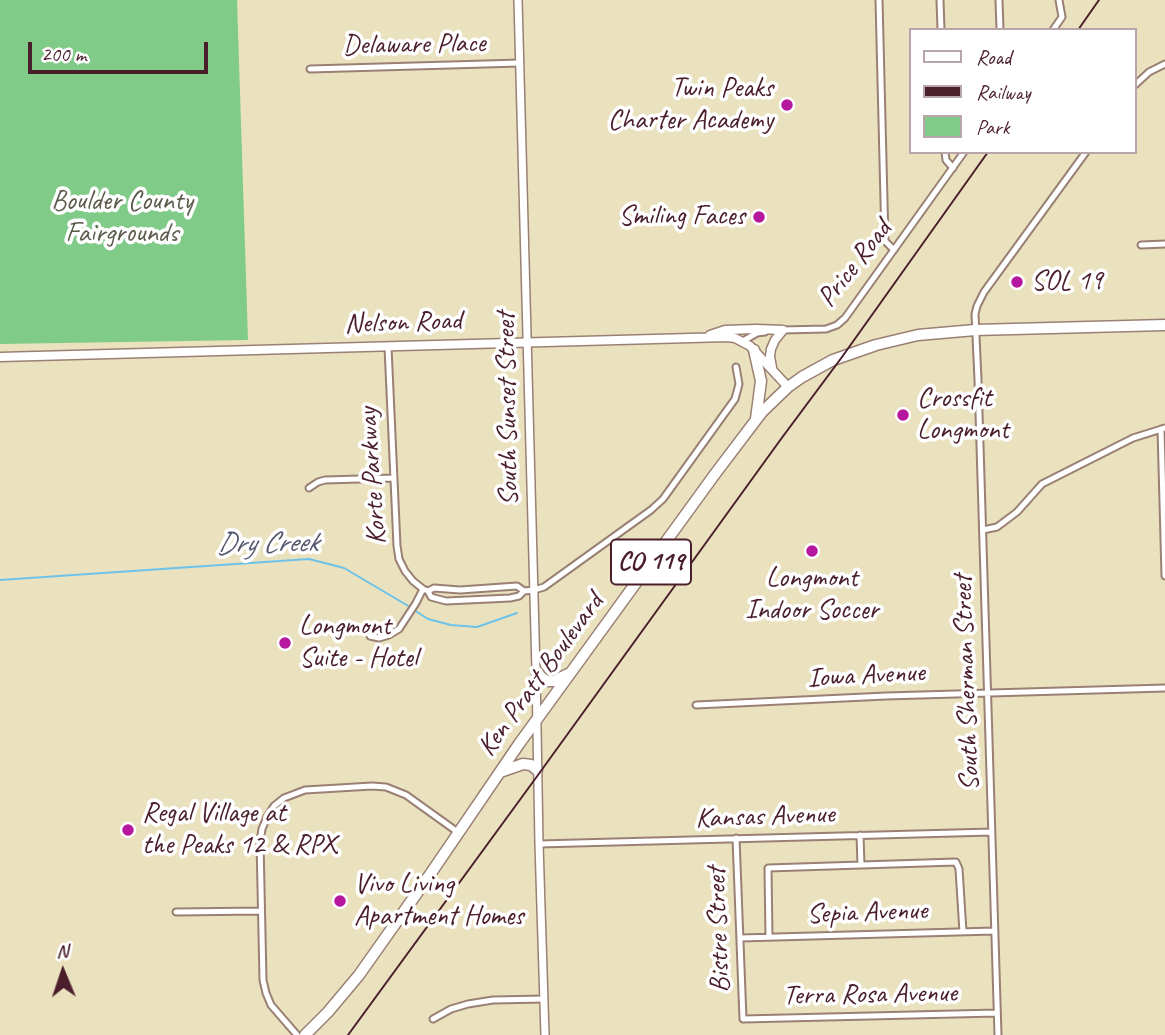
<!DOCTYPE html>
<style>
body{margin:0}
#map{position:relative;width:1165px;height:1035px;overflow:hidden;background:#eae1be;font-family:Caveat,sans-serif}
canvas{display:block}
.legend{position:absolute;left:909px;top:28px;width:228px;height:126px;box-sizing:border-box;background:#fff;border:2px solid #b7a5aa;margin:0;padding:9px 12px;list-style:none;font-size:21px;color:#4a1f2b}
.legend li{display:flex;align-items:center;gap:14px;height:35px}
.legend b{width:35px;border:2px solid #b7a5aa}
.north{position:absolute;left:28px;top:937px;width:70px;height:70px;-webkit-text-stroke:5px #fff;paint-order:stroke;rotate:358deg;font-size:19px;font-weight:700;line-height:28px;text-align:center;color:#4a1f2b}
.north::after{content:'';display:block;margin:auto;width:24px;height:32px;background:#4a1f2b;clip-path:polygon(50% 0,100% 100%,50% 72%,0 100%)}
.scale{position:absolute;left:28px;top:42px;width:180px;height:32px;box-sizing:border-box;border:4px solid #4a1f2b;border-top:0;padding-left:9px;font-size:21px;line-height:24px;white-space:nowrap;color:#4a1f2b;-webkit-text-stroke:5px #fff;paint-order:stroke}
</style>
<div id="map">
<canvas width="1165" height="1035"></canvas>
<ul class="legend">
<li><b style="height:9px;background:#fff"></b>Road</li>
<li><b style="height:9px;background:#4a1f2b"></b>Railway</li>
<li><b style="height:19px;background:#81cb89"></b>Park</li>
</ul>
<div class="north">N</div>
<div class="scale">200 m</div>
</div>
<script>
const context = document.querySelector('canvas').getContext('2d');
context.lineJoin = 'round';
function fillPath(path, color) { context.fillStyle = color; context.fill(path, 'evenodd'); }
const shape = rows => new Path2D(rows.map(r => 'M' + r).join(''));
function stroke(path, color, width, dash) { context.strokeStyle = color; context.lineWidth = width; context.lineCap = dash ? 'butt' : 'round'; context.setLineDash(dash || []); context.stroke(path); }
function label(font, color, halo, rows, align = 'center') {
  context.font = font + ' Caveat,sans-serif'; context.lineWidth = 7; context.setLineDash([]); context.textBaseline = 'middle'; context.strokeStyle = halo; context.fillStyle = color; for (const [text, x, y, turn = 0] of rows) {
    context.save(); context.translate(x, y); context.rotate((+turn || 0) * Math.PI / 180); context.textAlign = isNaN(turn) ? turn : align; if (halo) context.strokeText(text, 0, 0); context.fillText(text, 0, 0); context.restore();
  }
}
const green = shape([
 [0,0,237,0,248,340,0,344]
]);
const stream = shape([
 [0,580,309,559,344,568,410,607],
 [414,610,428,619,451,625,477,627,517,613]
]);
const minor = shape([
 [879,0,885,241,894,250],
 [940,0,941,30],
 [999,0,1000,30],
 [1053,30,1062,17,1059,0],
 [310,69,520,63],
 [1135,85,1149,72,1165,64],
 [945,152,946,160,953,168],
 [1141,245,1165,244],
 [782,330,826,329,837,325,845,318,964,152],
 [743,341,757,333,765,332],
 [388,347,397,546,399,559,405,571,413,581,423,589,428,591,431,597,446,601,510,598,519,596,524,591,534,590,544,587,651,510,663,499,735,399,739,384,736,367],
 [1161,429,1165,576],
 [309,488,318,482,325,480,394,478],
 [983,530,997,527,1017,512,1042,484,1133,438,1165,428],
 [428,591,434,588,460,590,517,586,524,591],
 [370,636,379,638,389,635,399,629,416,603,423,589],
 [696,705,886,696,1165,688],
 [860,835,861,865,956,862,959,869,963,932],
 [736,838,743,1019,997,1013],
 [539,844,992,832],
 [176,912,261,911],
 [769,937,768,868,861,865],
 [740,938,994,931],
 [433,1019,451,1009,468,1004,493,1000,544,999],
 [297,1035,271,1005,266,993,263,980,260,841,262,829,267,817,274,806,284,798,305,790,372,786,386,787,406,795,459,833],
 [998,1035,978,380,975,314,977,306,984,292,1086,152]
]);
const tertiary = shape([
 [518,0,536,671,539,844,545,1035]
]);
const secondary = shape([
 [710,335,725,330,756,329,783,330],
 [0,357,727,337,735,338,750,346,788,387],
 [772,368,770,356,771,349,775,340,783,330]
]);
const trunk = shape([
 [754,350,761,381,756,419],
 [536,671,542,678,547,681,554,681,568,674],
 [500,772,523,764,531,765,537,770],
 [305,1035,328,1012,359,975,429,876,519,744,715,474,762,412,788,387,802,377,833,360,876,345,918,335,975,330,1165,325]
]);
const rail = shape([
 [1078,30,1099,0],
 [348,1035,538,775,781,439,842,357,988,152]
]);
const markers = [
 [787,105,7,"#b5179e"],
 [759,217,7,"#b5179e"],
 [1017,282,7,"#b5179e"],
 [903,415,7,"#b5179e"],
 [812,551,7,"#b5179e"],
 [285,643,7,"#b5179e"],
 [128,830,7,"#b5179e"],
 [340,901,7,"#b5179e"]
];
const shields = [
 [651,562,80]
];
const shieldNames = [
 ["CO 119",651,562]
];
const streetNames = [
 ["Delaware Place",414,45,-1],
 ["Price Road",855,264,-52],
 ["Nelson Road",403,323,-2],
 ["South Sunset Street",508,409,-91],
 ["Korte Parkway",373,476,-94],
 ["Ken Pratt Boulevard",541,675,-54],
 ["Iowa Avenue",866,676,-3],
 ["South Sherman Street",967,683,-92],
 ["Kansas Avenue",765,817,-2],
 ["Sepia Avenue",867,913,-2],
 ["Bistre Street",719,930,-92],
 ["Terra Rosa Avenue",870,995,-1]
];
const poiNames = [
 ["Twin Peaks",773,89,"right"],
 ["Charter Academy",773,121,"right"],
 ["Smiling Faces",745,217,"right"],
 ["SOL 19",1031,282],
 ["Crossfit",917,399],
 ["Longmont",917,431],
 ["Longmont",812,579,"center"],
 ["Indoor Soccer",812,611,"center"],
 ["Longmont",299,627],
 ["Suite - Hotel",299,659],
 ["Regal Village at",142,814],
 ["the Peaks 12 & RPX",142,846],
 ["Vivo Living",354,885],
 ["Apartment Homes",354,917]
];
const parkNames = [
 ["Boulder County",122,202],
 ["Fairgrounds",122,234]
];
const waterNames = [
 ["Dry Creek",267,544,-1]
];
fillPath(green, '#81cb89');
stroke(stream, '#6dc2ea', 2);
stroke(minor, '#9a8074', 9);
stroke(tertiary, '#9a8074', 10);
stroke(secondary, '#9a8074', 11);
stroke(trunk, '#9a8074', 13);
stroke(minor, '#fff', 5);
stroke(tertiary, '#fff', 7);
stroke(secondary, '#fff', 8);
stroke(trunk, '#fff', 10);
stroke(rail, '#4a1f2b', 2);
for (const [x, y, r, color] of markers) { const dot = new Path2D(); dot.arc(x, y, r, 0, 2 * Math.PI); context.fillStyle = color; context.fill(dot); stroke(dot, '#fff', 2.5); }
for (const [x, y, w] of shields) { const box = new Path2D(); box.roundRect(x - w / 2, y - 22.5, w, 45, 5); context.fillStyle = '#fff'; context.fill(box); stroke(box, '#4a1f2b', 2); }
label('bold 26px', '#4a1f2b', null, shieldNames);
label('28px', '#4a1f2b', '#fff', streetNames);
label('28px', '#4a1f2b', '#fff', poiNames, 'left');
label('28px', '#5d5b4c', '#fff', parkNames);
label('italic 30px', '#56586e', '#fff', waterNames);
</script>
